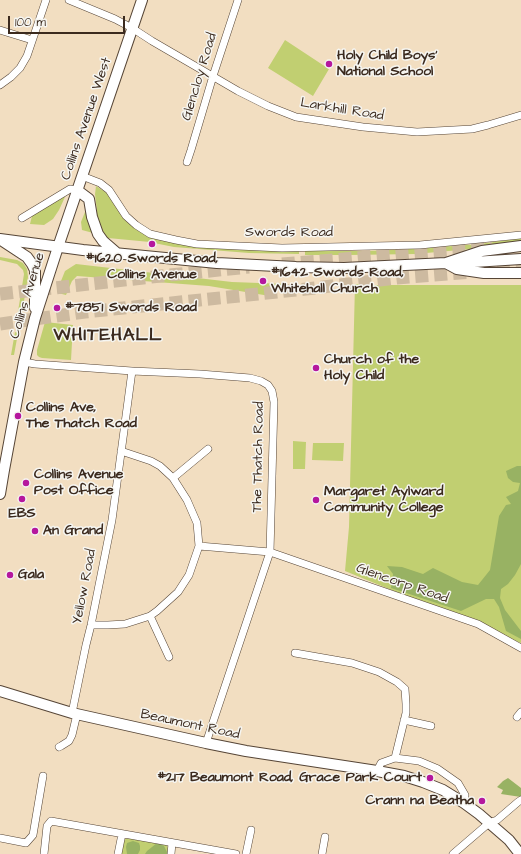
<!DOCTYPE html>
<style>
body{margin:0}
#map{position:relative;width:521px;height:854px;overflow:hidden;background:#f2dec1;font-family:"Architects Daughter",sans-serif}
canvas{display:block}
.scale{position:absolute;left:8px;top:16px;width:117px;height:18px;box-sizing:border-box;border:2px solid #3b2a1e;border-top:0;padding-left:5px;font-size:12px;line-height:14px;white-space:nowrap;color:#3b2a1e;-webkit-text-stroke:3px #f6f6f2;paint-order:stroke}
</style>
<div id="map">
<canvas width="521" height="854"></canvas>
<div class="scale">100 m</div>
</div>
<script>
const context = document.querySelector('canvas').getContext('2d');
context.lineJoin = 'round';
function fillPath(path, color) { context.fillStyle = color; context.fill(path, 'evenodd'); }
const shape = rows => new Path2D(rows.map(r => 'M' + r).join(''));
function stroke(path, color, width, dash) { context.strokeStyle = color; context.lineWidth = width; context.lineCap = dash ? 'butt' : 'round'; context.setLineDash(dash || []); context.stroke(path); }
function label(font, color, halo, rows, align = 'center') {
  context.font = font + ' "Architects Daughter",sans-serif'; context.lineWidth = 3; context.setLineDash([]); context.textBaseline = 'middle'; context.strokeStyle = halo; context.fillStyle = color; for (const [text, x, y, turn = 0] of rows) {
    context.save(); context.translate(x, y); context.rotate((+turn || 0) * Math.PI / 180); context.textAlign = isNaN(turn) ? turn : align; if (halo) context.strokeText(text, 0, 0); context.fillText(text, 0, 0); context.restore();
  }
}
const green = shape([
 [285,40,329,69,313,96,268,68],
 [96,186,107,193,122,217,133,227,146,235,178,244,299,251,299,254,249,253,174,247,154,243,154,242,150,241,150,242,108,238,102,234,94,211,97,211,95,194],
 [64,196,65,197,59,210,53,219,44,225,30,224,32,216],
 [85,212,87,212,93,233,82,230,81,222],
 [521,238,521,242,482,248,415,254,349,255,305,255,305,251,369,251,424,248,480,244],
 [0,257,17,260,23,263,27,269,28,277,20,325,16,324,24,274,23,270,17,264,0,260],
 [76,264,232,282,287,284,287,288,273,291,270,296,209,286,77,276,72,281,66,295,58,293,57,291,65,271],
 [355,284,369,285,521,285,521,643,345,571,349,527],
 [45,322,73,325,71,360,42,358,39,357,37,355,37,350],
 [15,332,18,333,14,355,11,355],
 [293,441,306,442,305,469,293,469],
 [313,443,344,443,343,461,312,460],
 [128,838,133,838,167,845,169,854,120,854,123,840]
]);
const forest = shape([
 [517,466,521,466,521,564,515,575,508,584,501,589,500,598,505,610,521,631,521,639,506,631,499,607,494,599,486,599,461,611,391,588,393,574,387,566,402,567,423,574,433,568,462,582,478,585,490,570,499,516,506,505,511,504,506,497,518,491,520,483,513,482,508,478,506,471],
 [508,778,521,788,521,797,501,794,503,790,497,787,503,781],
 [133,841,139,843,140,846,140,850,138,854,127,854,126,847,127,843],
 [157,843,161,844,164,846,168,854,145,854,147,851]
]);
const highwayTunnel = shape([
 [282,264,492,247],
 [497,269,521,267],
 [0,294,161,276,249,267],
 [0,324,85,312,306,289,397,278,471,272]
]);
const street = shape([
 [69,0,115,19,132,28,152,41,238,91,268,106,296,117,363,127,417,132,472,129,488,125,521,115],
 [0,30,32,40],
 [0,85,11,77,20,68,27,56,46,0],
 [187,162,191,150,213,76,238,0],
 [82,176,100,183,109,190,126,216,136,225,150,234,176,240,197,244,238,246,282,248,420,245,521,235],
 [22,218,70,189,77,190],
 [24,362,35,364,132,371,200,374,250,378,261,381,268,385,272,391,274,402,270,552,206,743],
 [173,478,208,449],
 [199,546,270,552,478,624,521,648],
 [150,616,169,657],
 [91,625,108,625,125,624,150,616,157,611,178,592,189,575,199,546,197,523,187,500,173,478,160,466,151,461,121,451],
 [295,653,352,663,379,672,397,682,405,689,406,704,406,713,395,758],
 [72,713,86,645,91,625,112,520,132,371],
 [517,717,521,712],
 [404,720,431,726],
 [59,747,61,746,69,741,72,735,77,714],
 [377,771,381,763,395,758,419,761,438,769,458,783,465,795,464,803],
 [0,838,26,843,33,835,43,776],
 [44,854,47,826,51,821,236,854],
 [118,854,122,834],
 [171,854,172,843],
 [246,854,251,830],
 [322,854,325,837],
 [453,854,489,823,497,820,518,802,521,800]
]);
const secondary = shape([
 [77,190,89,199,92,217,98,234,103,241,118,254],
 [0,239,83,250,217,263,296,267,344,268,446,263,482,251,521,246],
 [1,240,27,257,32,264,35,270,35,308],
 [446,263,457,269,484,273,521,273],
 [458,263,521,259],
 [0,494,4,470,24,362,35,318,58,247,142,0],
 [0,691,72,713,206,743,246,751,377,771,404,776,423,782,443,790,464,803,479,814,509,840,520,854]
]);
const markers = [
 [329,64,4,"#b5179e"],
 [152,244,4,"#b5179e"],
 [263,281,4,"#b5179e"],
 [57,308,4,"#b5179e"],
 [316,368,4,"#b5179e"],
 [18,416,4,"#b5179e"],
 [26,483,4,"#b5179e"],
 [22,499,4,"#b5179e"],
 [316,500,4,"#b5179e"],
 [35,531,4,"#b5179e"],
 [10,575,4,"#b5179e"],
 [430,778,4,"#b5179e"],
 [482,801,4,"#b5179e"]
];
const poiNames = [
 ["Holy Child Boys'",337,56],
 ["National School",337,72],
 ["#1620 Swords Road,",152,259,"center"],
 ["Collins Avenue",152,275,"center"],
 ["#1642 Swords Road,",271,273],
 ["Whitehall Church",271,289],
 ["#7851 Swords Road",65,308],
 ["Church of the",324,360],
 ["Holy Child",324,376],
 ["Collins Ave,",26,408],
 ["The Thatch Road",26,424],
 ["Collins Avenue",34,475],
 ["Post Office",34,491],
 ["Margaret Aylward",324,492],
 ["Community College",324,508],
 ["EBS",22,514,"center"],
 ["An Grand",43,531],
 ["Gala",18,575],
 ["#217 Beaumont Road, Grace Park Court",422,778,"right"],
 ["Crann na Beatha",474,801,"right"]
];
const streetNames = [
 ["Glencloy Road",200,77,-73],
 ["Larkhill Road",342,110,9],
 ["Collins Avenue West",87,119,-71],
 ["Swords Road",289,233],
 ["Collins Avenue",28,296,-73],
 ["The Thatch Road",259,457,-89],
 ["Glencorp Road",402,584,19],
 ["Yellow Road",85,587,-79],
 ["Beaumont Road",190,725,12]
];
const districtNames = [
 ["WHITEHALL",108,336]
];
fillPath(green, '#c1cf71');
fillPath(forest, '#98b263');
stroke(highwayTunnel, '#cdbaa0', 13, [13, 6]);
stroke(street, '#564536', 8);
stroke(secondary, '#564536', 12);
stroke(street, '#fff', 7);
stroke(secondary, '#fff', 10);
for (const [x, y, r, color] of markers) { const dot = new Path2D(); dot.arc(x, y, r, 0, 2 * Math.PI); context.fillStyle = color; context.fill(dot); stroke(dot, '#f6f6f2', 1.5); }
label('bold 14px', '#3b2a1e', '#f6f6f2', poiNames, 'left');
label('14px', '#3b2a1e', '#f6f6f2', streetNames);
context.letterSpacing = '1px';
label('bold 18px', '#3b2a1e', '#f6f6f2', districtNames);
context.letterSpacing = '0px';
</script>
